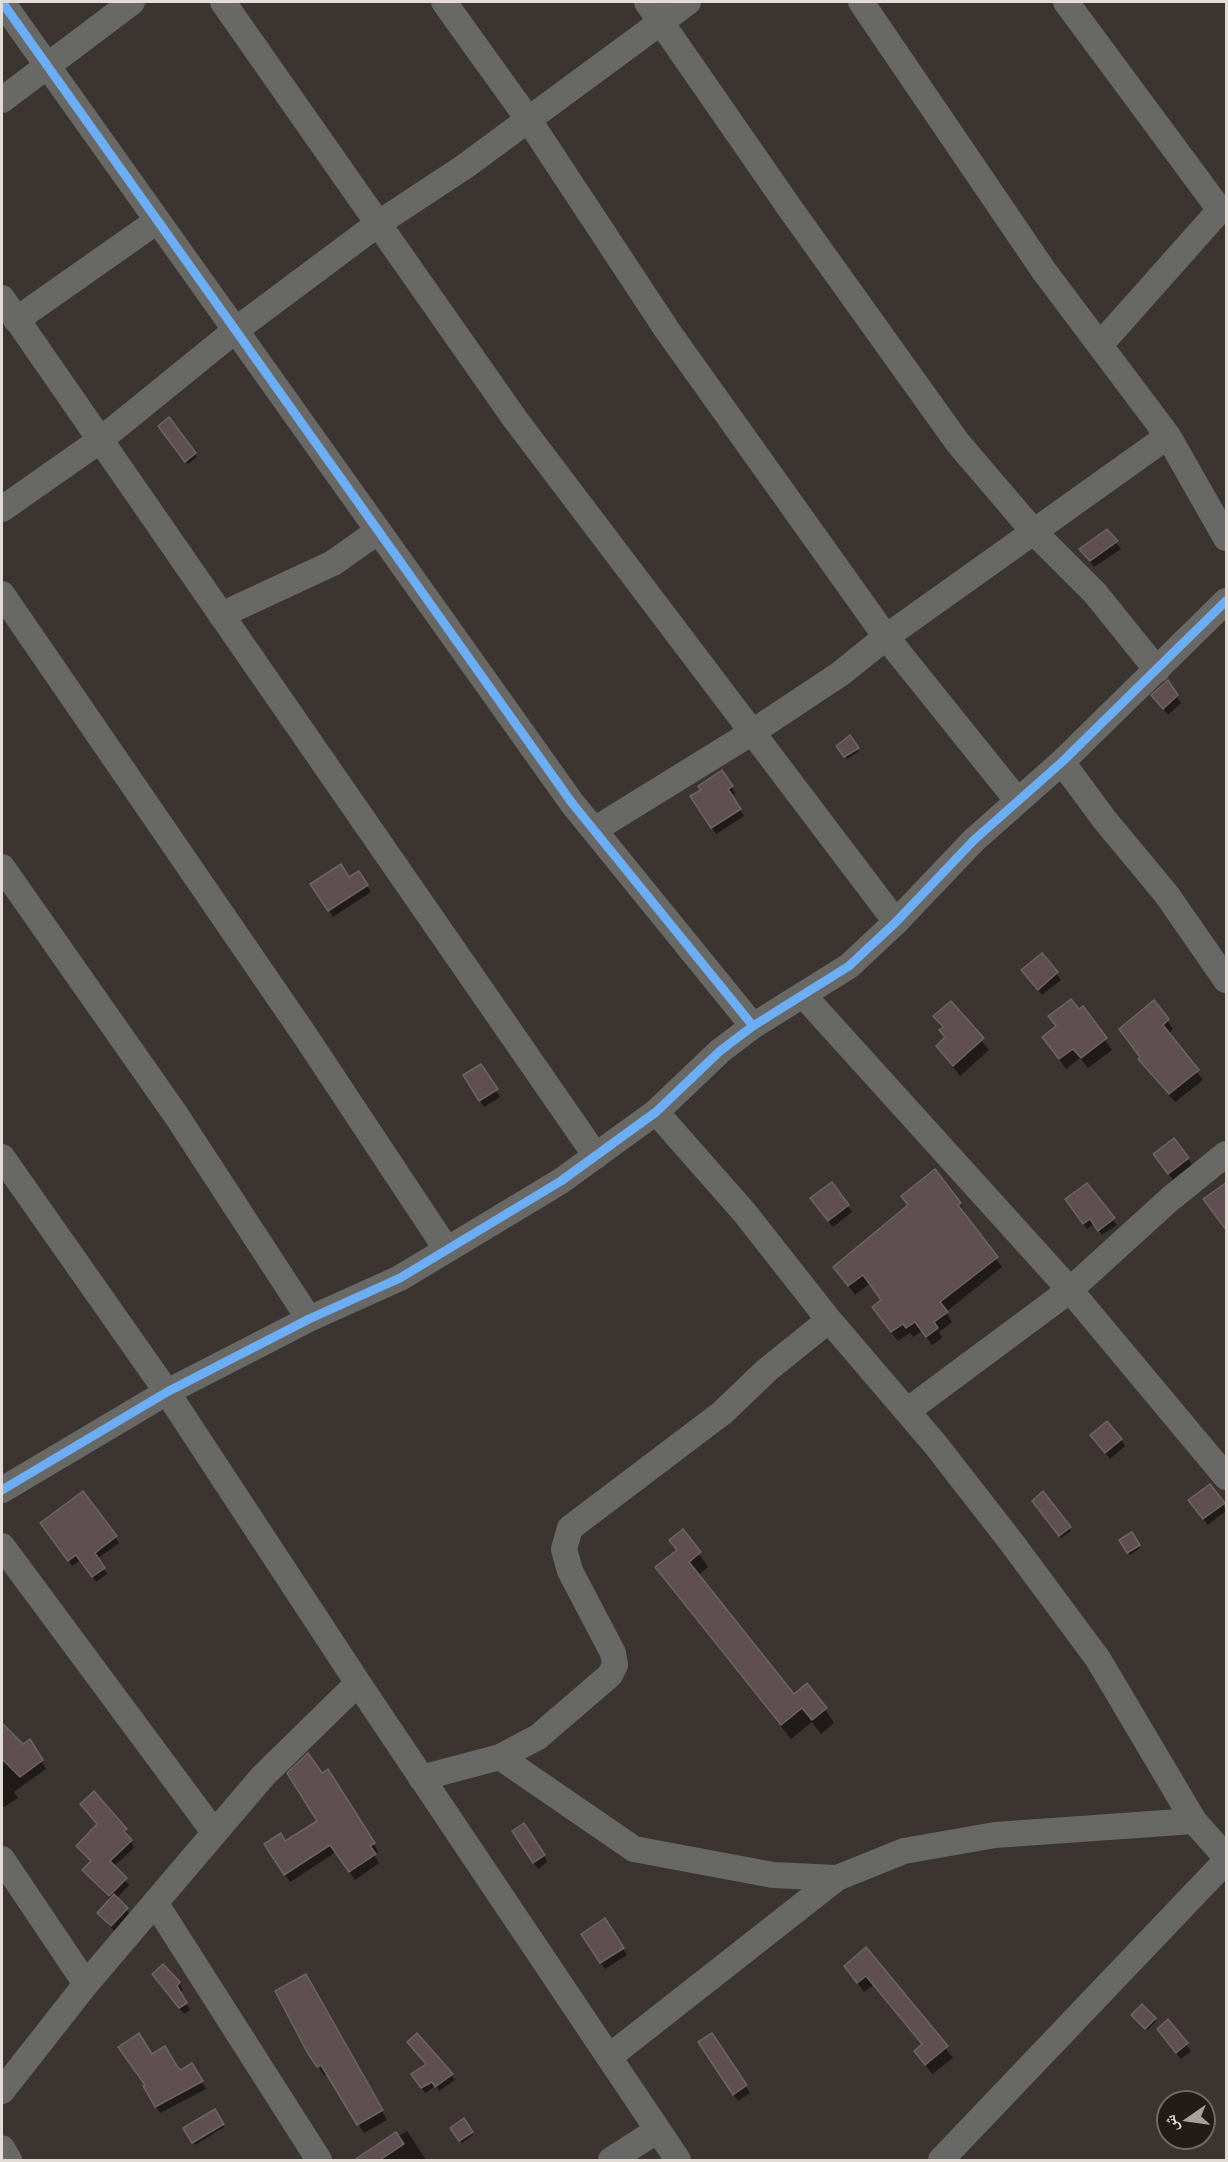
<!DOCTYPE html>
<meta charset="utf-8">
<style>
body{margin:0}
#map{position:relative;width:1228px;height:2162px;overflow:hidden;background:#3c3430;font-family:Inter,"Noto Naskh Arabic",sans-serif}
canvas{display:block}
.frame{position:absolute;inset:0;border:3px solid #e3dbd6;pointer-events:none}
.north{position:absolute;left:1156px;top:2090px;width:60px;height:60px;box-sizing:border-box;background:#221c19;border:2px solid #6f6865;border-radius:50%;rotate:257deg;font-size:16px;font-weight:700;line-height:24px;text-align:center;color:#e3dbd6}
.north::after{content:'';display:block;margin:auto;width:21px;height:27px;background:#a9a19c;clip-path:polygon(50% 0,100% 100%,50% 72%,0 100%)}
</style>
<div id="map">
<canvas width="1228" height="2162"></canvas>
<div class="frame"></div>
<div class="north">ش</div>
</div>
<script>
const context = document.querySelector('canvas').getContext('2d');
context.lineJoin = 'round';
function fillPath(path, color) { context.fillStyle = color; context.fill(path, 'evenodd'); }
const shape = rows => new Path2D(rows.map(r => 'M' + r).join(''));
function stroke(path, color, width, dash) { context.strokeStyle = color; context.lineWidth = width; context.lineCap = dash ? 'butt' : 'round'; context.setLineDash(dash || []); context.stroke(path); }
const shadow = shape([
 [169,419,197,457,188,464,161,429],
 [1107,531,1121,549,1094,567,1081,549],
 [1167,682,1181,703,1168,715,1153,696],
 [850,737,859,751,847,759,838,746],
 [731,786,735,793,731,796,744,816,716,834,696,804],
 [359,873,371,892,333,917,312,884,349,879],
 [1042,955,1061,980,1042,995,1027,977],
 [1154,1002,1173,1029,1168,1034,1203,1080,1175,1102,1145,1068,1141,1058,1121,1029],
 [951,1003,989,1050,960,1076,937,1046,946,1038,935,1016],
 [1083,1008,1112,1050,1088,1068,1080,1058,1066,1069,1044,1037],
 [481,1066,500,1097,484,1107,469,1083],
 [1188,1158,1192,1165,1173,1180,1159,1161],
 [1086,1185,1117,1225,1102,1235,1094,1224,1087,1229,1070,1205],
 [903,1197,960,1204,965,1213,963,1215,1002,1267,946,1312,952,1322,939,1332,942,1338,932,1345,922,1331,913,1337,910,1333,898,1341,880,1317,882,1301,869,1284,855,1295,835,1268,909,1206],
 [816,1205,848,1206,852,1212,833,1227],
 [1092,1436,1121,1440,1125,1446,1110,1459],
 [83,1493,119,1543,97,1559,107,1574,96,1582,81,1560,72,1566,45,1529],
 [1043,1493,1071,1531,1061,1538,1035,1504],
 [1223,1504,1226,1511,1208,1525,1194,1507],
 [683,1531,708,1567,698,1575,794,1696,825,1709,834,1723,821,1734,812,1722,791,1739,666,1582,657,1567,677,1551,671,1540],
 [1132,1534,1140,1548,1130,1555,1121,1540],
 [2,1725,23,1746,30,1741,46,1769,14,1792,18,1798,2,1808,2,1811],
 [82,1804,126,1830,134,1848,113,1867,129,1885,116,1899,131,1915,115,1932,98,1913,111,1900,88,1876,84,1870,92,1862,78,1847,98,1825],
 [318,1821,374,1844,378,1852,374,1855,379,1863,355,1880,336,1852,290,1882,266,1844,285,1843],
 [518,1838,544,1855,547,1862,538,1869],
 [587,1942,623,1949,627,1955,605,1969],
 [866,1949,953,2058,932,2074,916,2051,922,2045,873,1985,864,1992,846,1967],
 [153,1974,179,1983,183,1990,180,1993,190,2010,184,2014],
 [306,1976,387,2120,364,2133,328,2073,324,2076,277,1991],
 [1135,2018,1154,2019,1156,2021,1147,2030],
 [1168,2021,1191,2051,1181,2059,1162,2036],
 [417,2035,455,2080,439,2091,436,2086,425,2093,416,2080,427,2065],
 [711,2035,750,2093,738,2101,704,2049],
 [152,2056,181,2072,192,2065,206,2089,160,2113,145,2087],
 [214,2111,224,2127,195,2145,185,2129],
 [464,2121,473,2135,462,2143,452,2128],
 [407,2131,426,2160,368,2160,365,2155]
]);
const building = shape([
 [169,417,196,453,185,462,158,426,169,417],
 [1107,529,1118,541,1090,561,1079,549,1107,529],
 [1168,680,1178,695,1163,709,1151,695,1168,680],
 [850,735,859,748,844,757,836,746,850,735],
 [722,770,733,786,728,789,741,809,711,828,690,796,701,790,698,786,722,770],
 [341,864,349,877,359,871,368,885,328,911,310,884,341,864],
 [1042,953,1058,972,1038,990,1021,970,1042,953],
 [1071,999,1079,1009,1083,1006,1107,1038,1081,1058,1073,1049,1059,1059,1042,1037,1056,1026,1048,1016,1071,999],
 [1154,1000,1169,1019,1163,1025,1199,1070,1169,1094,1138,1059,1140,1057,1119,1029,1154,1000],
 [951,1001,984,1038,953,1066,936,1046,945,1037,939,1030,943,1027,933,1016,951,1001],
 [481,1064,498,1089,479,1101,463,1075,481,1064],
 [1174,1138,1189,1158,1168,1174,1153,1154,1174,1138],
 [935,1169,961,1203,958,1205,998,1257,940,1302,948,1312,934,1322,938,1328,926,1337,915,1322,906,1328,903,1324,891,1332,872,1307,881,1300,863,1275,848,1286,833,1267,908,1205,901,1196,935,1169],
 [832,1182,849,1205,828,1221,810,1198,832,1182],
 [1227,1182,1227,1231,1203,1199,1227,1182],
 [1087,1183,1115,1218,1098,1231,1090,1219,1083,1224,1065,1199,1087,1183],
 [1107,1421,1122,1439,1105,1453,1090,1435,1107,1421],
 [1210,1484,1225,1503,1203,1519,1188,1500,1210,1484],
 [83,1491,117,1536,95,1553,105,1568,92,1577,76,1555,68,1561,40,1523,83,1491],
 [1043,1491,1071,1527,1059,1536,1032,1501,1043,1491],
 [683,1529,701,1552,689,1562,794,1694,807,1683,827,1708,812,1720,802,1708,781,1725,655,1567,677,1550,669,1540,683,1529],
 [1132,1532,1140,1545,1127,1553,1119,1540,1132,1532],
 [2,1723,23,1744,30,1739,43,1760,20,1777,2,1759,2,1723],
 [308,1753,322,1773,328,1769,375,1843,370,1846,376,1854,349,1872,330,1845,284,1875,264,1844,281,1833,285,1841,317,1821,287,1773,308,1753],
 [94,1791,127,1829,124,1831,132,1840,110,1861,127,1878,109,1896,82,1870,91,1861,76,1846,97,1824,80,1804,94,1791],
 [524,1823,545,1855,533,1863,512,1831,524,1823],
 [114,1894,128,1908,111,1926,97,1913,114,1894],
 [605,1918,624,1948,600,1963,581,1934,605,1918],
 [866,1947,948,2046,925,2065,914,2051,922,2044,866,1976,857,1983,844,1966,866,1947],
 [163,1964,180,1982,177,1986,187,2003,179,2008,152,1974,163,1964],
 [306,1974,383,2110,357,2125,321,2065,317,2067,307,2052,275,1991,306,1974],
 [1142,2004,1156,2018,1145,2029,1131,2015,1142,2004],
 [1168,2019,1188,2043,1176,2053,1157,2029,1168,2019],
 [139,2033,152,2054,165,2046,177,2066,181,2070,192,2063,203,2081,155,2107,143,2086,145,2085,118,2047,139,2033],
 [417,2033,453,2074,435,2087,432,2082,421,2088,411,2074,426,2064,407,2042,417,2033],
 [712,2033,747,2085,733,2095,698,2042,712,2033],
 [215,2109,224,2124,192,2143,183,2128,215,2109],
 [464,2118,473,2132,459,2141,450,2128,464,2118],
 [396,2132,404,2144,380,2160,354,2160,396,2132]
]);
const minor = shape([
 [2,2,572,803,753,1026],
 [223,2,515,419,896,922],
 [444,2,528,119,667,330,886,637,840,674,751,733,594,830],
 [647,2,789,207,958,443,1034,532,1095,593,1157,670],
 [861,2,1044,271,1168,436,1226,538],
 [1066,2,1220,210,1100,345],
 [2,100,132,2],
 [2,298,596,1156],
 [16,320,157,221],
 [2,509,99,441,237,329,379,223,464,167,688,2],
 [2,594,304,1034,447,1250],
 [221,615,333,563,377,532],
 [1062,762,1104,819,1167,895,1226,980],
 [1017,800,886,637,1168,436],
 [2,867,176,1115,309,1319],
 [804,996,1070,1290,1226,1477],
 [656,1112,744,1212,829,1320,935,1444,1012,1543,1098,1659,1194,1821,1226,1857],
 [2,1157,167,1392,358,1683,678,2160],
 [907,1411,1070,1290,1170,1199,1226,1154],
 [2,1490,167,1392,309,1319,400,1278,561,1181,627,1133,656,1112,720,1051,753,1026,849,966,896,922,974,840,1062,762,1226,601],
 [2,1546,214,1832],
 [500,1757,538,1737,610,1675,615,1665,613,1653,570,1571,564,1549,570,1528,722,1413,767,1370,829,1320],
 [421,1778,500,1757,634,1849,773,1875,837,1878,904,1851,995,1835,1194,1821],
 [2,1859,86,1984],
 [156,1904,319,2160],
 [609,2057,837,1878],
 [2,2091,86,1984,263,1776,358,1683],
 [2,2148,9,2160],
 [611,2160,658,2130],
 [941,2160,1226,1861]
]);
const cycleway = shape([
 [2,2,572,803,753,1026],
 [2,1490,167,1392,309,1319,400,1278,561,1181,627,1133,656,1112,720,1051,753,1026,849,966,896,922,974,840,1062,762,1226,601]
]);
fillPath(shadow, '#0007');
fillPath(building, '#604f52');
stroke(building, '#6c6564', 1.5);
stroke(minor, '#686866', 26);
stroke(cycleway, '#6dadf4', 9);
</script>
